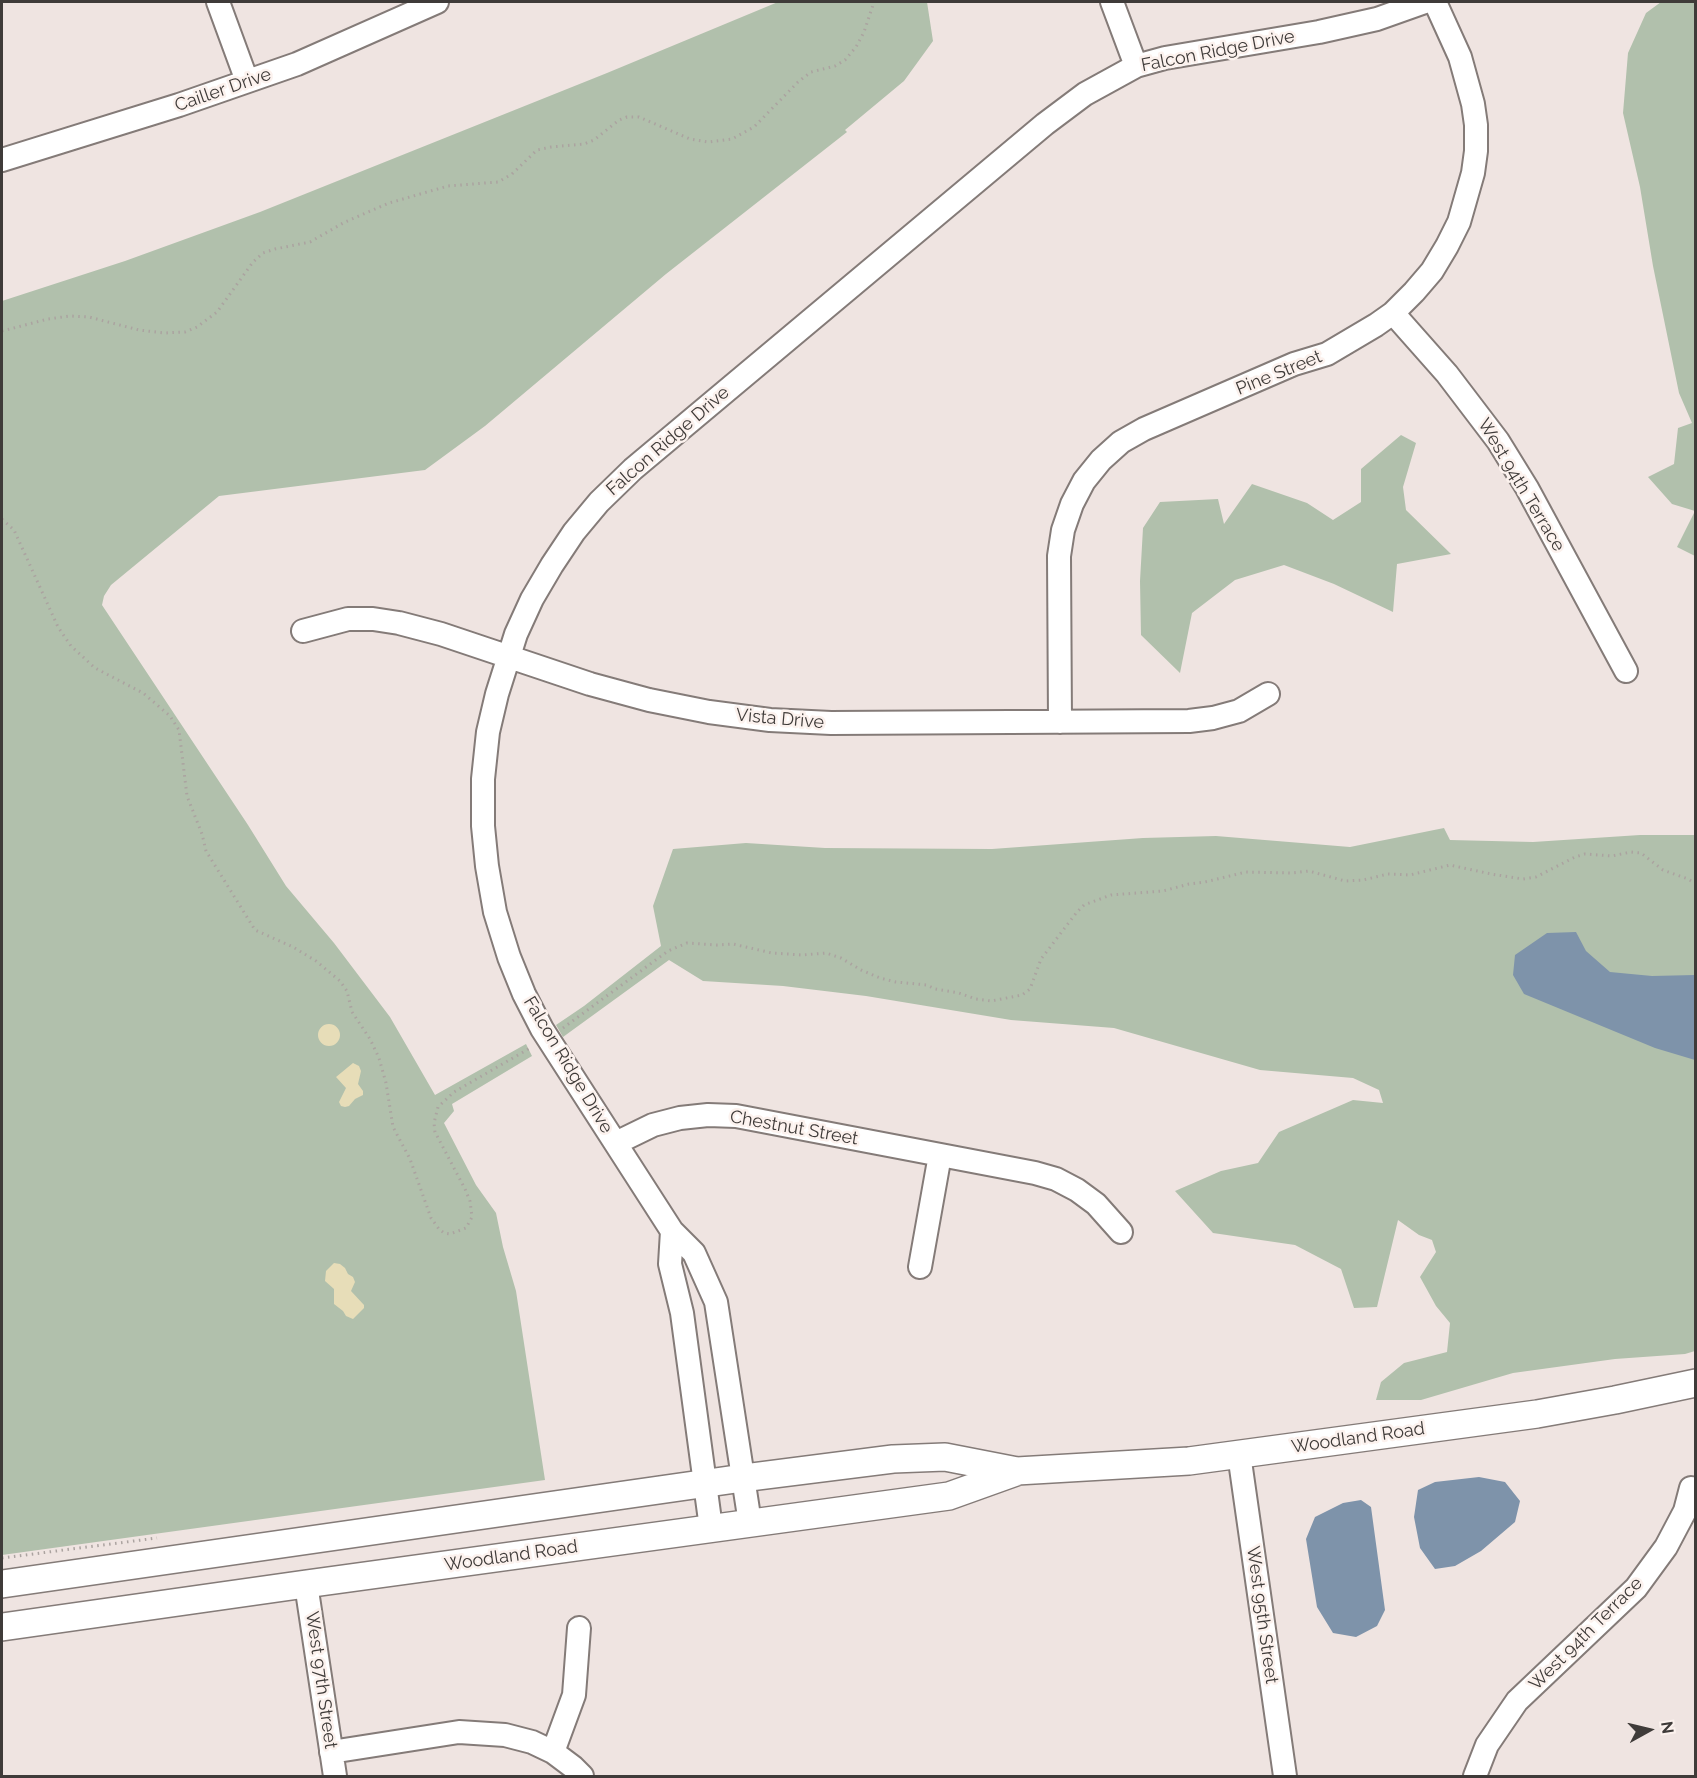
<!DOCTYPE html>
<style>
body{margin:0}
#map{position:relative;width:1697px;height:1778px;overflow:hidden;background:#efe4e1;font-family:Raleway,sans-serif}
canvas{display:block}
.frame{position:absolute;inset:0;border:3px solid #3f3b39;pointer-events:none}
.north{position:absolute;left:1619px;top:1700px;width:60px;height:60px;-webkit-text-stroke:4px #fcf2ee;paint-order:stroke;rotate:82deg;font-size:16px;font-weight:700;line-height:24px;text-align:center;color:#3f3b39}
.north::after{content:'';display:block;margin:auto;width:21px;height:27px;background:#3f3b39;clip-path:polygon(50% 0,100% 100%,50% 72%,0 100%)}
</style>
<div id="map">
<canvas width="1697" height="1778"></canvas>
<div class="frame"></div>
<div class="north">N</div>
</div>
<script>
const context = document.querySelector('canvas').getContext('2d');
context.lineJoin = 'round';
function fillPath(path, color) { context.fillStyle = color; context.fill(path, 'evenodd'); }
const shape = rows => new Path2D(rows.map(r => 'M' + r).join(''));
function stroke(path, color, width, dash) { context.strokeStyle = color; context.lineWidth = width; context.lineCap = dash ? 'butt' : 'round'; context.setLineDash(dash || []); context.stroke(path); }
function label(font, color, halo, rows, align = 'center') {
  context.font = font + ' Raleway,sans-serif'; context.lineWidth = 5; context.setLineDash([]); context.textBaseline = 'middle'; context.strokeStyle = halo; context.fillStyle = color; for (const [text, x, y, turn = 0] of rows) {
    context.save(); context.translate(x, y); context.rotate((+turn || 0) * Math.PI / 180); context.textAlign = isNaN(turn) ? turn : align; if (halo) context.strokeText(text, 0, 0); context.fillText(text, 0, 0); context.restore();
  }
}
const green = shape([
 [778,2,927,2,933,41,904,81,845,130,847,132,666,274,485,426,425,470,219,496,111,585,104,596,102,605,248,825,286,886,334,943,390,1017,435,1095,526,1044,532,1056,452,1104,454,1111,444,1123,476,1185,496,1213,503,1247,516,1291,545,1480,2,1555,2,301,125,261,260,212,607,73],
 [1661,2,1695,2,1695,556,1677,547,1695,511,1672,504,1648,477,1674,464,1678,428,1692,423,1679,393,1653,266,1640,187,1623,113,1628,53,1646,13],
 [1401,435,1416,443,1403,487,1406,510,1451,554,1397,564,1393,612,1334,584,1284,565,1235,580,1192,613,1180,673,1141,635,1140,581,1143,528,1160,502,1218,499,1224,524,1252,484,1307,503,1333,520,1361,502,1361,469],
 [1444,828,1450,840,1533,842,1640,835,1695,835,1695,1351,1685,1354,1615,1359,1513,1373,1421,1400,1376,1400,1381,1382,1404,1363,1447,1352,1450,1323,1436,1306,1420,1277,1436,1252,1432,1240,1419,1235,1398,1220,1377,1307,1354,1308,1341,1269,1295,1245,1213,1233,1175,1191,1221,1171,1258,1163,1279,1132,1353,1100,1383,1103,1379,1090,1353,1078,1260,1070,1114,1028,1011,1020,866,996,783,986,703,981,669,960,563,1037,556,1025,584,1006,661,946,653,906,673,849,746,843,825,848,992,849,1143,838,1216,836,1350,847]
]);
const sand = shape([
 '318 1035a11 11 0 1 1 22 0a11 11 0 1 1-22 0Z',
 [353,1063,359,1066,361,1071,358,1084,363,1091,363,1095,355,1099,349,1106,345,1107,341,1106,339,1102,346,1088,336,1077],
 [334,1263,340,1264,345,1268,348,1274,353,1277,355,1282,351,1291,364,1305,364,1308,353,1319,346,1316,343,1311,334,1304,334,1289,325,1281,326,1271]
]);
const water = shape([
 [1576,932,1586,951,1610,972,1652,976,1695,975,1695,1060,1655,1048,1524,994,1513,975,1515,955,1547,933],
 [1479,1477,1505,1482,1520,1501,1515,1522,1481,1551,1455,1566,1435,1569,1420,1548,1414,1517,1418,1490,1435,1482],
 [1361,1500,1371,1507,1385,1610,1377,1626,1356,1637,1333,1633,1317,1607,1306,1539,1315,1517,1343,1503]
]);
const path = shape([
 [2,331,48,319,70,316,89,317,139,330,164,333,185,332,197,327,217,312,253,262,263,253,275,249,310,242,345,222,389,203,448,186,498,182,512,174,537,150,551,147,584,144,594,140,619,120,627,117,639,117,690,139,708,142,732,139,754,127,798,82,811,72,835,66,845,60,856,47,864,32,874,2],
 [2,519,14,530,58,627,71,646,95,668,143,693,170,716,179,730,187,796,202,834,206,851,255,930,293,947,316,961,340,981,347,991,352,1012,370,1039,379,1058,386,1083,393,1127,410,1159,431,1218,439,1229,444,1233,450,1234,466,1228,472,1217,470,1201,465,1189,435,1132,434,1123,438,1107,454,1092,532,1047],
 [563,1028,668,951,687,943,717,945,733,944,772,953,802,955,826,953,841,958,861,970,880,978,896,982,927,985,935,989,959,993,976,999,991,1001,1022,995,1030,989,1041,959,1077,912,1084,905,1111,895,1163,891,1189,884,1205,882,1246,872,1292,873,1309,871,1345,881,1363,880,1388,874,1410,875,1450,865,1491,874,1523,879,1536,877,1575,857,1585,854,1612,856,1631,852,1641,853,1663,870,1688,879,1696,884],
 [2,1558,157,1538]
]);
const minor = shape([
 [218,2,247,81],
 [1112,2,1136,66],
 [2,160,179,105,297,64,437,2],
 [1393,313,1447,374,1498,441,1527,488,1626,671],
 [303,631,348,619,373,619,399,623,441,634,590,684,649,700,709,712,770,720,831,723,1189,721,1213,718,1239,711,1268,694],
 [1060,722,1059,556,1063,530,1072,504,1084,481,1101,460,1121,442,1144,429,1294,364,1327,354,1376,325,1393,313,1414,292,1432,271,1447,246,1459,222,1473,173,1476,151,1476,125,1473,104,1460,57,1435,2],
 [616,1143,653,1125,680,1118,708,1115,736,1116,1035,1173,1056,1179,1077,1190,1096,1204,1121,1232],
 [672,1231,670,1264,682,1313,711,1528],
 [920,1267,940,1155],
 [1239,1454,1285,1776],
 [750,1523,716,1302,694,1253,672,1231,542,1029,524,994,509,957,495,912,487,866,483,826,483,779,488,732,497,694,516,634,532,599,552,565,574,532,599,502,633,469,1045,124,1085,94,1136,66,1165,58,1319,32,1377,19,1425,2],
 [306,1584,335,1776],
 [331,1752,459,1732,505,1735,532,1742,553,1752,573,1767,582,1776],
 [553,1752,574,1695,579,1628],
 [1475,1776,1487,1745,1517,1701,1636,1588,1666,1547,1685,1511,1691,1488]
]);
const major = shape([
 [2,1584,743,1478,893,1459,945,1457,1017,1471,1189,1461,1537,1414,1615,1400,1696,1383],
 [2,1627,306,1584,949,1496,1016,1472]
]);
const streetNames = [
 ["Falcon Ridge Drive",1218,51,-11],
 ["Cailler Drive",223,90,-19],
 ["Pine Street",1279,373,-22],
 ["Falcon Ridge Drive",668,441,-41],
 ["West 94th Terrace",1521,485,59],
 ["Vista Drive",780,719,5],
 ["Falcon Ridge Drive",568,1065,59],
 ["Chestnut Street",794,1128,10],
 ["Woodland Road",1358,1438,-8],
 ["Woodland Road",511,1556,-8],
 ["West 95th Street",1262,1615,82],
 ["West 94th Terrace",1586,1634,-45],
 ["West 97th Street",321,1680,82]
];
fillPath(green, '#b1c0ac');
fillPath(sand, '#e7ddb8');
fillPath(water, '#7e93aa');
stroke(minor, '#847b78', 26);
stroke(major, '#847b78', 30);
stroke(path, '#aba3a0', 3, [1.5, 4.5]);
stroke(minor, '#fff', 22);
stroke(major, '#fff', 27);
label('18px', '#3f3b39', '#fcf2ee', streetNames);
</script>
